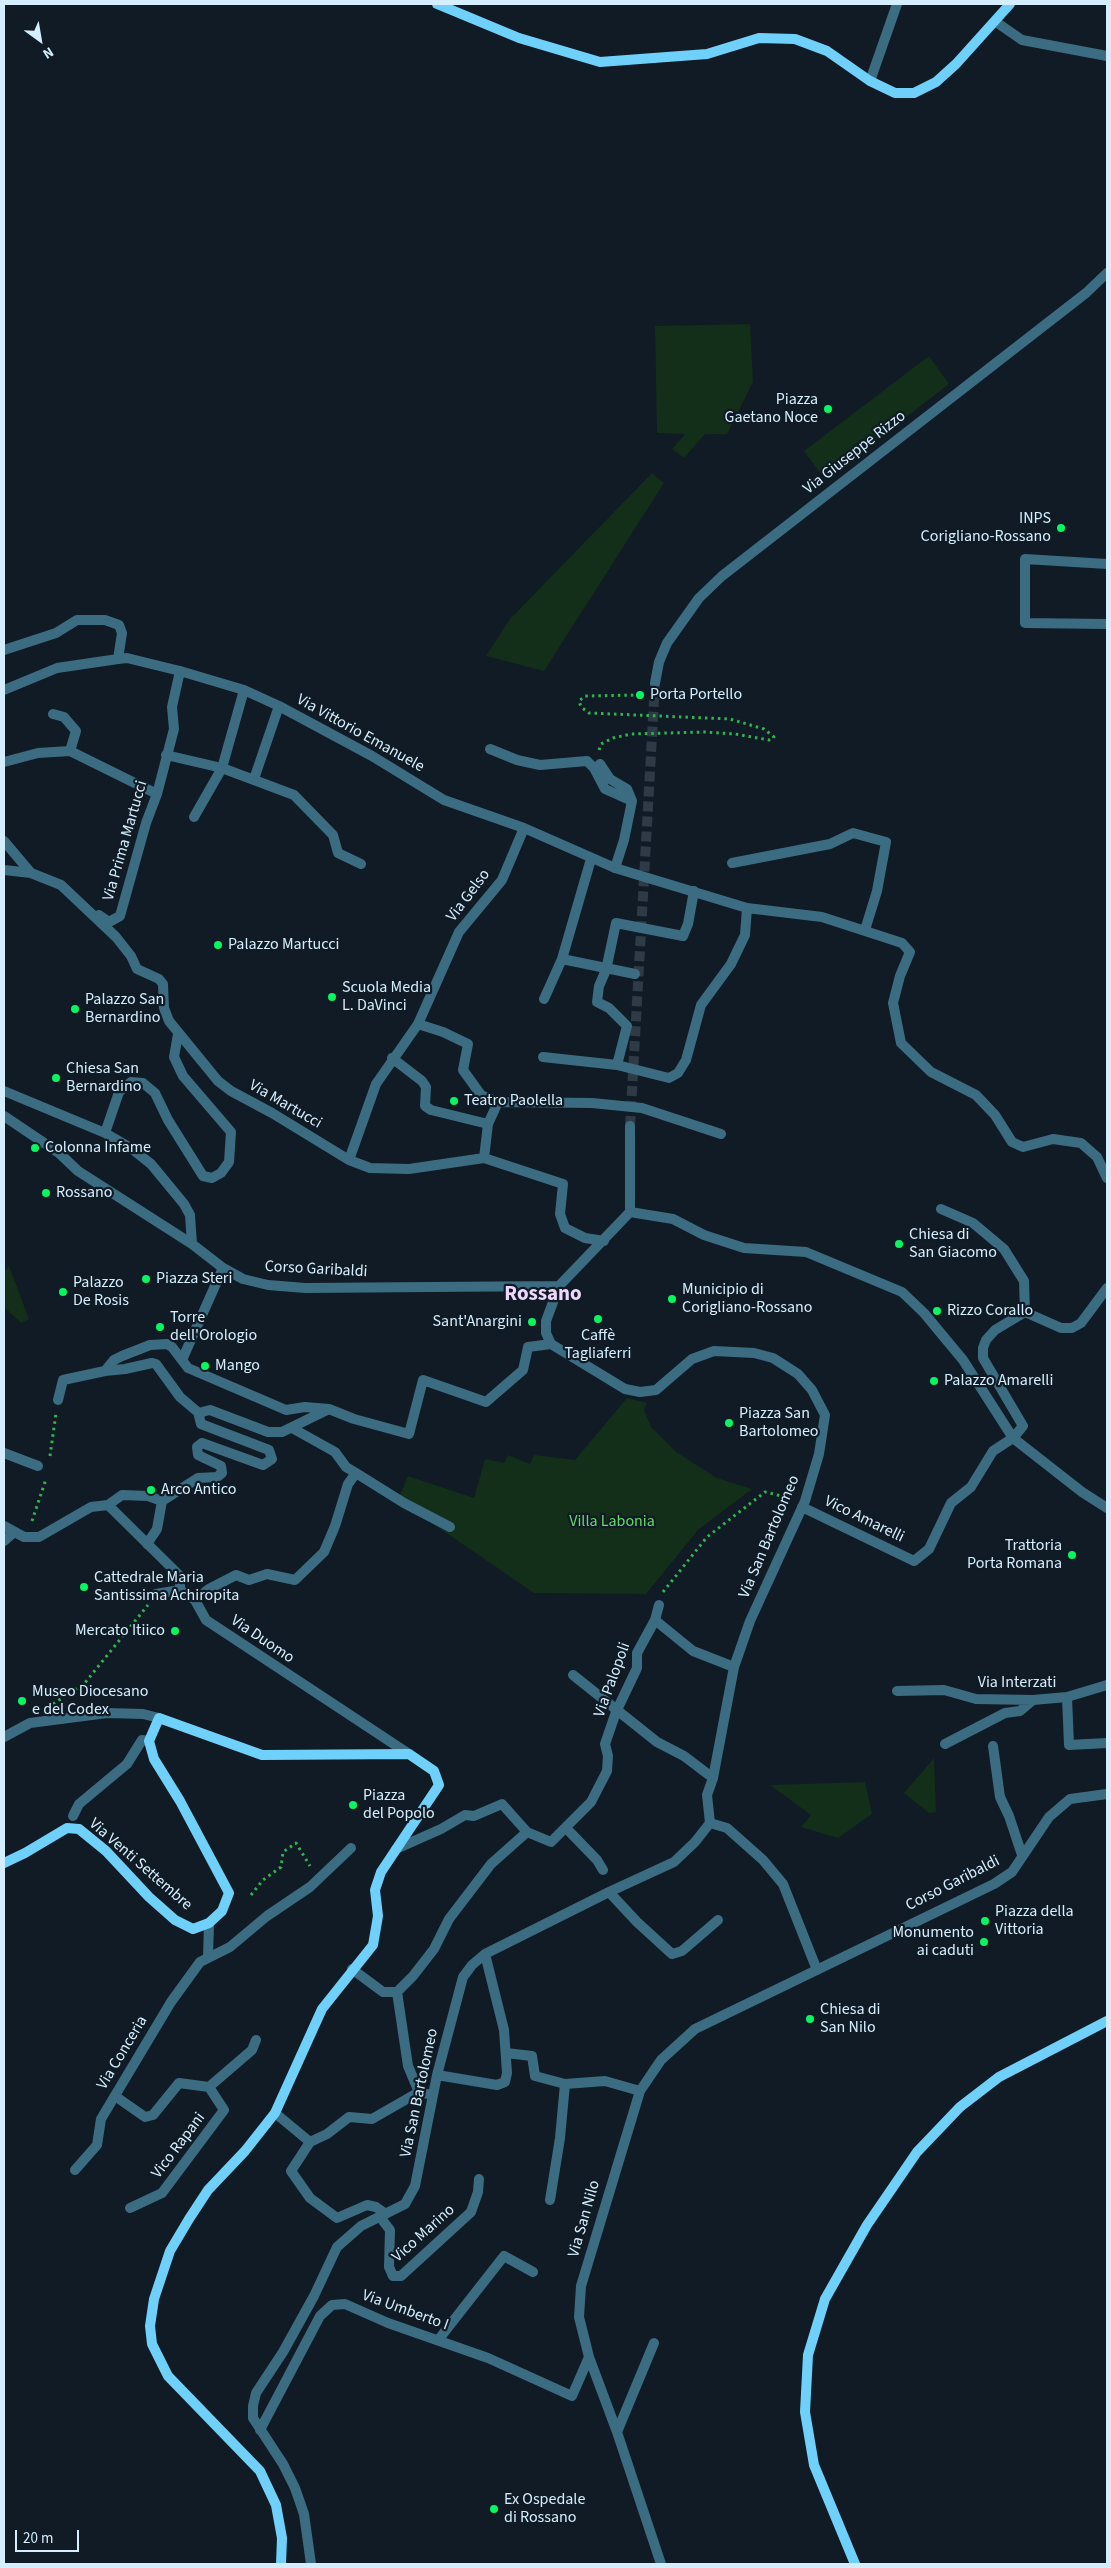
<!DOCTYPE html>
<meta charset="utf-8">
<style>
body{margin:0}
#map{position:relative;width:1111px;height:2568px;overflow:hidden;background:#101b25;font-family:"Source Sans 3",sans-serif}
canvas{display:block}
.frame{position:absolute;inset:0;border:5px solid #d5eefe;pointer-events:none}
.north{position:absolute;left:15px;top:15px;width:50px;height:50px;-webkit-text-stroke:4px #101b25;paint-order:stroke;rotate:148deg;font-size:14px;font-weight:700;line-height:20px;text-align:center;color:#d5eefe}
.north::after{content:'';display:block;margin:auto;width:18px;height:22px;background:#d5eefe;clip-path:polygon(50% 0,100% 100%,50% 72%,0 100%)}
.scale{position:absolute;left:15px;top:2530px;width:64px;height:22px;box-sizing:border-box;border:2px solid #d5eefe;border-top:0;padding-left:6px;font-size:15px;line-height:18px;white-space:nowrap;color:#d5eefe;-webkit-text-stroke:4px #101b25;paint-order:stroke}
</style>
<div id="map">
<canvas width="1111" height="2568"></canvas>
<div class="frame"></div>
<div class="north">N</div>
<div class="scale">20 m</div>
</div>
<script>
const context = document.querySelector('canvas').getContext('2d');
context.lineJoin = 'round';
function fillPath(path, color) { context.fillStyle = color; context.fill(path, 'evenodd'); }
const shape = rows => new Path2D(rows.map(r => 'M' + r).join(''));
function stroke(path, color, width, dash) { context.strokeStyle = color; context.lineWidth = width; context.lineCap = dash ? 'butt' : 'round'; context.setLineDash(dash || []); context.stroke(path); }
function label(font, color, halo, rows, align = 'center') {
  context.font = font + ' "Source Sans 3",sans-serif'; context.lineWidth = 4.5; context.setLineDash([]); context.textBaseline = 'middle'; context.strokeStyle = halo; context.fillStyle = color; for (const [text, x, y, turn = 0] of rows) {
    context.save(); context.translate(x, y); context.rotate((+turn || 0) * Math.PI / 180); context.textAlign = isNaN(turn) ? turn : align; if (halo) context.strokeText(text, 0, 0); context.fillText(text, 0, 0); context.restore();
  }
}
const green = shape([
 [750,324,753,382,727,434,705,434,684,458,672,449,685,434,657,433,655,326],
 [929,356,949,384,825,480,804,451],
 [652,473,664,483,544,671,486,656,510,619],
 [9,1266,29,1319,21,1323,4,1307,4,1272],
 [627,1398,647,1403,644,1410,651,1427,676,1452,717,1478,752,1489,698,1530,646,1594,534,1593,398,1500,408,1476,474,1498,485,1459,504,1463,508,1455,530,1464,534,1455,575,1460],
 [934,1758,936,1812,929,1813,904,1793],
 [865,1782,872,1814,838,1838,801,1827,811,1815,770,1785]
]);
const minorTunnel = shape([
 [630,1126,655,683]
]);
const path = shape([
 [599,750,601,744,613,738,631,734,704,732,735,734,769,740,774,737,764,729,730,719,589,713,581,707,579,701,585,696,640,695],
 [50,1456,56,1413],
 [32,1521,46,1479],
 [663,1592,707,1537,765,1492,790,1498],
 [53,1704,84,1684,148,1605],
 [251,1895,263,1880,281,1867,283,1852,296,1843,310,1866]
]);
const pedestrian = shape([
 [490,749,517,760,540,765,587,761,594,768,605,789,632,801],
 [600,764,610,779,627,789,632,801,624,840,615,868],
 [152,1363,156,1364,180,1397,200,1414],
 [73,1816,79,1804,127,1764,142,1740,149,1741],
 [75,2170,97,2145,101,2119,171,2002,200,1962,230,1947,267,1916,310,1887,351,1848]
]);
const minor = shape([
 [996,22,1022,40,1107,56],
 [870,81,897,4],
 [1107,564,1025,559,1025,623,1107,624],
 [4,650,56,633,77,620,105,620,119,625,122,633,118,659],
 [655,683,659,662,667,643,699,598,722,576,1086,293,1107,273],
 [4,690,57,668,118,659,127,658,180,671,244,690,279,706,372,756,444,800,524,828,615,868,747,908,822,917,902,943,910,952,900,976,893,1003,901,1043,931,1072,976,1095,995,1115,1012,1142,1023,1147,1053,1139,1081,1143,1097,1157,1107,1178],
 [53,714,64,717,76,731,70,751],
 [166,755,222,768,294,795,333,835,338,853,361,864],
 [4,762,38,753,70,751,157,794],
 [254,779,279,706],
 [194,817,222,768,244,690],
 [4,841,31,873],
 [732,863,830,844,853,833,886,842,877,891,865,930],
 [4,870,31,873,61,885,116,937,131,956,137,969,159,979,163,984,164,1008,169,1021,218,1081,231,1091,272,1113,349,1160,370,1168,409,1169,484,1158,563,1184,560,1214,565,1228,585,1238,604,1241],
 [99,915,109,922,120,916,146,823,157,794,174,729,172,707,180,671],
 [562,959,635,974],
 [544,999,562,959,591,859],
 [418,1024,443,1032,468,1044,463,1070,481,1095,498,1102],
 [543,1057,617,1065,669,1078,678,1073,686,1060,701,1005,731,964,745,935,747,908],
 [392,1058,422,1081,426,1087,425,1106,431,1110,488,1124],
 [617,1065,627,1026,609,1008,597,1002,599,986,606,970,616,923,683,936,688,924,694,891],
 [4,1091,105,1133,131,1148,151,1164,184,1204,190,1215,192,1244],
 [4,1116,59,1153,78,1171,192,1244,223,1268,243,1279,268,1285,305,1288,559,1286],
 [105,1133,119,1092,131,1082,143,1083,155,1093,168,1120,203,1176,212,1178,221,1173,229,1162,231,1132,183,1076,174,1057,178,1034],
 [484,1158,488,1124,498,1102,592,1103,642,1108,721,1134],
 [349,1160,376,1084,418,1024,459,932,502,880,524,828],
 [941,1209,973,1223,1004,1249,1024,1281,1025,1312],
 [630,1212,673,1219,704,1235,744,1248,806,1252,902,1292,924,1313,963,1360,1013,1438,1082,1492,1107,1508],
 [630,1212,630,1126],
 [1025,1312,1061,1328,1072,1328,1081,1323,1107,1288],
 [182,1360,223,1268],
 [105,1371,125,1369,152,1363],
 [58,1400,63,1380,105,1371,114,1360,122,1356,150,1345,167,1344,172,1347,188,1368,286,1410,305,1407,329,1409,354,1419,409,1434,423,1380,486,1402,523,1370,528,1347,551,1344],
 [292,1428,335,1452,346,1467,356,1473],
 [4,1453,38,1466],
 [162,1501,198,1478,217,1477,222,1473,221,1466,198,1455,197,1447,202,1443,263,1465,272,1459,269,1450,201,1424,199,1416,202,1412,210,1410,268,1432,282,1432,327,1410],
 [108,1505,122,1495,148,1496,162,1501],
 [802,1507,914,1561,929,1549,951,1503,971,1487,993,1451,1013,1438,1023,1426,983,1358,983,1348,986,1340,995,1330,1025,1312],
 [4,1526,24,1537,39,1537,91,1507,108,1505,180,1576,180,1590],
 [4,1541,13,1533],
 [147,1544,157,1529,162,1501],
 [156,1594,180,1590,195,1600,206,1620,409,1754],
 [195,1600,209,1589,236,1575,249,1580,267,1574,295,1580,324,1552,335,1526,348,1484,356,1473,404,1503,450,1527],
 [655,1620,693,1651,734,1667],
 [573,1675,657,1742,684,1756,713,1778],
 [897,1691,944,1690,976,1699,1033,1700,1067,1697,1107,1685],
 [1067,1697,1069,1745,1107,1743],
 [4,1737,30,1723,107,1713,143,1714,159,1718],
 [945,1744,1005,1713,1020,1711,1033,1700],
 [993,1746,1000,1797,1009,1816,1022,1855],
 [710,1823,727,1828,763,1860,783,1884,817,1970],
 [566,1828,597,1860,603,1870],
 [396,1849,441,1829,465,1815,474,1816,502,1804,527,1832],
 [609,1892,637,1922,672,1954,682,1951,718,1920],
 [208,1957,209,1923],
 [352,1969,383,1992,397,1992,413,1976,434,1949,449,1919,491,1864,527,1832,551,1842,591,1802,607,1771,608,1756,605,1744,616,1712,637,1668,637,1653,655,1620,659,1605],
 [397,1992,408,2066,419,2092],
 [506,2053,532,2056,535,2076,565,2084,605,2081,640,2091],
 [437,2075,497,2085,505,2082,507,2073,504,2030,485,1954],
 [209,2087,252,2050,256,2040],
 [115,2096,145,2117,153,2115,179,2083,209,2087,224,2110,162,2193,130,2208],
 [275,2113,310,2142,291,2171,310,2198,337,2218,367,2205,376,2207,386,2214],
 [310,2142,327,2134,349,2117,372,2119,419,2092,432,2095],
 [550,2200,560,2138,565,2084],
 [380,2217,390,2230,389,2267,393,2276,401,2276,471,2212,478,2192,479,2179],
 [439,2339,504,2256,533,2272],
 [260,2430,320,2316,332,2305,345,2304,388,2323,488,2358,572,2396,589,2357],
 [617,2432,654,2343],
 [311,2564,304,2514,295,2488,283,2464,253,2418,253,2406,256,2393,283,2352,314,2296,337,2247,361,2226,405,2204,415,2186,437,2075,463,1977,472,1965,485,1954,609,1892,674,1862,695,1842,710,1823,707,1795,713,1778,734,1667,750,1621,805,1501,819,1454,825,1415,812,1390,798,1374,773,1358,754,1353,714,1351,692,1359,656,1390,640,1392,625,1389,551,1344,546,1333,546,1321,559,1286,630,1212],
 [661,2564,617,2432,589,2357,579,2317,581,2286,640,2091,661,2060,695,2029,994,1884,1012,1872,1049,1817,1070,1799,1107,1794]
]);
const secondary = shape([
 [437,4,519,38,600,62,707,54,759,38,795,39,827,51,870,81,895,93,914,93,936,82,956,64,1010,4],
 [4,1863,25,1853,67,1828,79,1829,106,1851,149,1897,175,1920,193,1929,209,1923,222,1911,229,1893,180,1801,154,1759,149,1741,159,1718,262,1755,409,1754,434,1771,439,1785,381,1872,375,1890,378,1916,373,1945,322,2009,275,2113,245,2151,208,2190,189,2219,170,2251,154,2299,150,2326,152,2344,168,2376,260,2471,276,2505,282,2538,281,2564],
 [855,2564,814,2465,805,2412,808,2355,825,2299,867,2225,917,2152,960,2107,999,2077,1107,2021]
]);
const markers = [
 [828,409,5,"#08f660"],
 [1061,528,5,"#08f660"],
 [640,695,5,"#08f660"],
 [218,945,5,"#08f660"],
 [332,997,5,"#08f660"],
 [75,1009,5,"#08f660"],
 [56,1078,5,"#08f660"],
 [454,1101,5,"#08f660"],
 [35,1148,5,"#08f660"],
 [46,1193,5,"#08f660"],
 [899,1244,5,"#08f660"],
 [146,1279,5,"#08f660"],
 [63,1292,5,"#08f660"],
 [672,1299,5,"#08f660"],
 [937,1311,5,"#08f660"],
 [598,1319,5,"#08f660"],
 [532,1322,5,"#08f660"],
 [160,1327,5,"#08f660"],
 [205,1366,5,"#08f660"],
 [934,1381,5,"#08f660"],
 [729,1423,5,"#08f660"],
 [151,1490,5,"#08f660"],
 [1072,1555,5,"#08f660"],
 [84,1587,5,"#08f660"],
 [175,1631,5,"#08f660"],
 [22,1701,5,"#08f660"],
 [353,1805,5,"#08f660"],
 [985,1921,5,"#08f660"],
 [984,1942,5,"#08f660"],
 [810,2019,5,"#08f660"],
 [494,2509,5,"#08f660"]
];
const poiNames = [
 ["Piazza",818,400,"right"],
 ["Gaetano Noce",818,418,"right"],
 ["INPS",1051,519,"right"],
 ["Corigliano-Rossano",1051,537,"right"],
 ["Porta Portello",650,695],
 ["Palazzo Martucci",228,945],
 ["Scuola Media",342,988],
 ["L. DaVinci",342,1006],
 ["Palazzo San",85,1000],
 ["Bernardino",85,1018],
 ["Chiesa San",66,1069],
 ["Bernardino",66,1087],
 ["Teatro Paolella",464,1101],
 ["Colonna Infame",45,1148],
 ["Rossano",56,1193],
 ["Chiesa di",909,1235],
 ["San Giacomo",909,1253],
 ["Piazza Steri",156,1279],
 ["Palazzo",73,1283],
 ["De Rosis",73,1301],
 ["Municipio di",682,1290],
 ["Corigliano-Rossano",682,1308],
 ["Rizzo Corallo",947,1311],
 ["Torre",170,1318],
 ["dell'Orologio",170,1336],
 ["Sant'Anargini",522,1322,"right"],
 ["Caffè",598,1336,"center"],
 ["Tagliaferri",598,1354,"center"],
 ["Mango",215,1366],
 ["Palazzo Amarelli",944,1381],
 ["Piazza San",739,1414],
 ["Bartolomeo",739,1432],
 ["Arco Antico",161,1490],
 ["Trattoria",1062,1546,"right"],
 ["Porta Romana",1062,1564,"right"],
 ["Cattedrale Maria",94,1578],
 ["Santissima Achiropita",94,1596],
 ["Mercato Itiico",165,1631,"right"],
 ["Museo Diocesano",32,1692],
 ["e del Codex",32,1710],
 ["Piazza",363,1796],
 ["del Popolo",363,1814],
 ["Piazza della",995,1912],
 ["Vittoria",995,1930],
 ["Monumento",974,1933,"right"],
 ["ai caduti",974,1951,"right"],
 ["Chiesa di",820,2010],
 ["San Nilo",820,2028],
 ["Ex Ospedale",504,2500],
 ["di Rossano",504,2518]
];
const streetNames = [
 ["Via Giuseppe Rizzo",855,453,-38],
 ["Via Vittorio Emanuele",360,734,29],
 ["Via Prima Martucci",126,841,-74],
 ["Via Gelso",469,896,-53],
 ["Via Martucci",285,1105,30],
 ["Corso Garibaldi",316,1270,3],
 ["Vico Amarelli",864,1520,26],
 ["Via San Bartolomeo",770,1537,-67],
 ["Via Duomo",262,1640,34],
 ["Via Palopoli",613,1680,-70],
 ["Via Interzati",1017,1683],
 ["Via Venti Settembre",140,1865,41],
 ["Corso Garibaldi",953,1884,-27],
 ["Via Conceria",123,2053,-59],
 ["Via San Bartolomeo",420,2093,-78],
 ["Vico Rapani",179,2146,-53],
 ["Via San Nilo",585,2219,-74],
 ["Vico Marino",424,2234,-42],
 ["Via Umberto I",405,2311,20]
];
const parkNames = [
 ["Villa Labonia",612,1522]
];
const districtNames = [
 ["Rossano",543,1295]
];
fillPath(green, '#132e19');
stroke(minorTunnel, '#2e3b46', 10, [10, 5]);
stroke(path, '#33b34e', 3, [2.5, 4]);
stroke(pedestrian, '#3c6c82', 10);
stroke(minor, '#3c6c82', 10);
stroke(secondary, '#6fd1fa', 10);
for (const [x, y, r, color] of markers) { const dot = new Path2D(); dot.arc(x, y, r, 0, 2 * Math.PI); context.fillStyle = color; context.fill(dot); stroke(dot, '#101b25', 2); }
label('16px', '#d5eefe', '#101b25', poiNames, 'left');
label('16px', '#d5eefe', '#101b25', streetNames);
label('16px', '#63dc65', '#101b25', parkNames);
label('bold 21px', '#efd7fe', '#101b25', districtNames);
</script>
